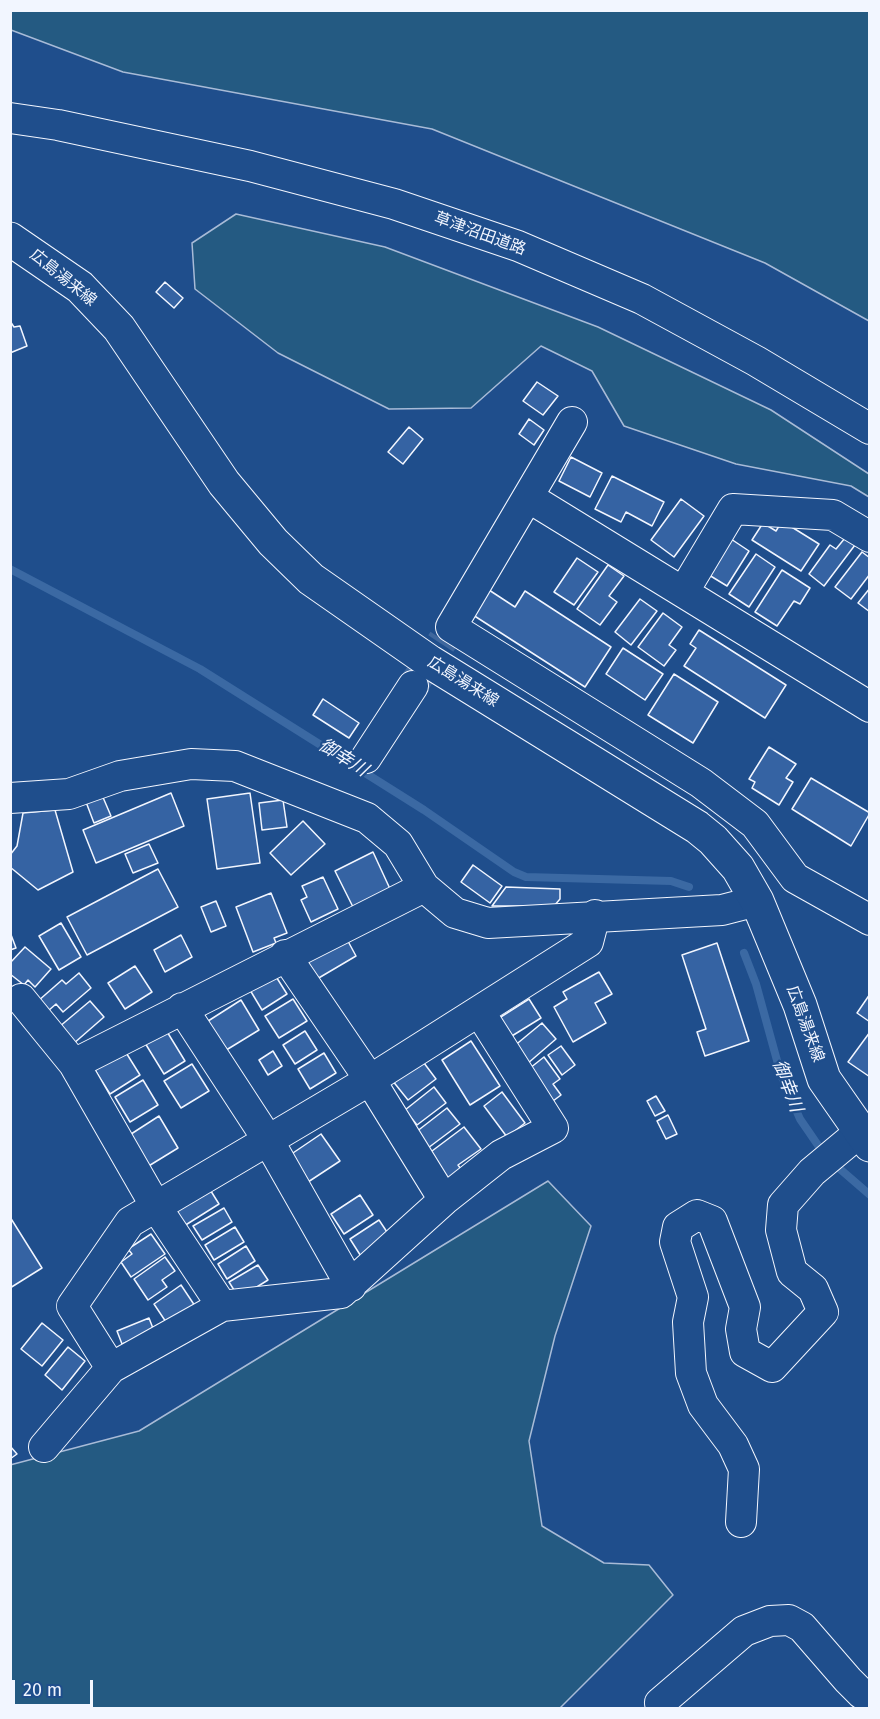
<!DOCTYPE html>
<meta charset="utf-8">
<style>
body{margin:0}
#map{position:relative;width:880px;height:1719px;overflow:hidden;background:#1f4e8c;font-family:"Fira Sans",sans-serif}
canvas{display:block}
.frame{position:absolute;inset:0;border:12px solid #f2f6ff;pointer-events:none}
.scale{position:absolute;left:12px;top:1680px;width:81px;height:27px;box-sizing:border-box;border:3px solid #f2f6ff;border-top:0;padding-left:8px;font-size:18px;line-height:21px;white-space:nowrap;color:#f2f6ff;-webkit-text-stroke:4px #1f4e8c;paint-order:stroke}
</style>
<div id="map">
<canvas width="880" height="1719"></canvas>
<div class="frame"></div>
<div class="scale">20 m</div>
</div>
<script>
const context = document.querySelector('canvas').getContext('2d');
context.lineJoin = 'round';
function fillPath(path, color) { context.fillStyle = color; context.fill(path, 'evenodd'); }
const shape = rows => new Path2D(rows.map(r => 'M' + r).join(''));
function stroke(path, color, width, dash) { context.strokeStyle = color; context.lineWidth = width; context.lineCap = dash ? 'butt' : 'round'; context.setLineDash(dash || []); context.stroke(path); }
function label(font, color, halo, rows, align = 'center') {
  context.font = font + ' "Fira Sans","Noto Sans JP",sans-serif'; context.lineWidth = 4.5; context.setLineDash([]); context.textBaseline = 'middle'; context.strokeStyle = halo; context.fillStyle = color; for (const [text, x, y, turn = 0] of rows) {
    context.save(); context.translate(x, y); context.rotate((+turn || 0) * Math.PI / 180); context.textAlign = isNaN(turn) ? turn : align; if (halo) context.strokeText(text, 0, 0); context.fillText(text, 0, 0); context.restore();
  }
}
const green = shape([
 [10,11,869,11,869,321,765,263,432,129,123,72,11,30,10,11],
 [236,214,385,247,598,327,771,410,869,474,869,497,851,486,736,464,624,426,592,371,541,346,471,408,389,409,278,353,195,289,192,243,236,214],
 [548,1181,591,1226,555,1336,529,1441,542,1526,604,1563,649,1565,673,1595,560,1708,11,1708,10,1465,139,1431,548,1181]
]);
const stream = shape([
 [10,569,200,669,424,810,514,872,526,877,671,881,689,887],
 [744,953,756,984,781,1075,800,1119,824,1154],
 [833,1163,870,1195]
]);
const building = shape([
 [165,282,183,298,174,308,156,292,165,282],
 [10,321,14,327,20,326,27,346,10,353,10,321],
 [537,382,558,396,543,415,523,401,537,382],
 [529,419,544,430,534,445,519,434,529,419],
 [409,427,423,439,403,464,388,452,409,427],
 [571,457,602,473,590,497,559,481,571,457],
 [612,476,664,502,652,526,626,512,621,522,595,509,612,476],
 [681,499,704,516,674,557,651,540,681,499],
 [782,521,819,544,801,571,752,540,763,523,776,531,782,521],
 [845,538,855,545,824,586,809,574,830,545,836,549,845,538],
 [731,539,749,551,727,586,709,575,731,539],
 [862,552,870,558,870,574,851,599,835,587,862,552],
 [756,554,775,567,749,607,729,594,756,554],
 [577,558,598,572,574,605,554,592,577,558],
 [608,565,624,576,609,596,617,602,600,625,577,609,608,565],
 [782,570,810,588,800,604,794,601,777,626,755,612,782,570],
 [870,588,870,612,858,603,870,588],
 [489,590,515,607,525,591,611,647,585,687,473,615,489,590],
 [640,599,657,611,631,645,615,632,640,599],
 [663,613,682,627,669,645,676,650,664,666,638,647,663,613],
 [699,630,786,685,765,718,684,666,696,648,690,644,699,630],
 [623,648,663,674,645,700,606,674,623,648],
 [674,674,718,702,693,743,648,715,674,674],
 [323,699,359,723,349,738,313,715,323,699],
 [769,747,796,764,786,778,793,782,779,805,752,788,755,782,749,779,769,747],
 [811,778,870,813,851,846,792,809,811,778],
 [171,793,184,826,96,863,83,830,171,793],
 [250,793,260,863,217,869,207,799,250,793],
 [102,795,111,816,94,823,86,802,102,795],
 [283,800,287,827,262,830,259,803,283,800],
 [55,810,73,872,38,890,10,867,10,855,17,846,23,813,55,810],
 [303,821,325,844,291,875,270,853,303,821],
 [149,844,158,863,133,873,125,854,149,844],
 [373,852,391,891,354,909,335,871,373,852],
 [473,865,502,886,490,903,461,882,473,865],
 [158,869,178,907,87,955,67,917,158,869],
 [323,877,338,909,311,922,301,900,307,897,302,886,323,877],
 [506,887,560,889,560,899,554,906,492,906,506,887],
 [271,893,287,933,274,938,276,943,253,952,236,907,271,893],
 [216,901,226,926,211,932,201,907,216,901],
 [61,923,81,957,59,970,39,936,61,923],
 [10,932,16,948,10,950,10,932],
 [343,932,356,956,317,979,304,955,343,932],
 [181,935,192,957,165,972,154,950,181,935],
 [717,943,749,1041,705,1056,697,1032,706,1029,682,955,717,943],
 [25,947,51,969,35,987,28,980,24,985,10,974,10,963,25,947],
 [135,966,152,992,125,1009,108,983,135,966],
 [599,972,612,994,595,1003,606,1023,573,1042,554,1007,567,999,563,992,599,972],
 [79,973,91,988,63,1012,56,1004,48,1011,38,1001,62,980,66,984,79,973],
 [275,975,287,994,262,1010,250,990,275,975],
 [870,994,870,1022,857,1013,870,994],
 [293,999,307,1021,279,1038,265,1016,293,999],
 [529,999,541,1018,507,1039,496,1020,529,999],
 [241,1000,259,1030,223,1052,205,1023,241,1000],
 [90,1001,104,1017,73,1044,59,1027,90,1001],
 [542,1023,556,1039,527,1064,513,1047,542,1023],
 [166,1030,185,1061,164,1074,145,1043,166,1030],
 [305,1031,317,1050,295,1064,283,1045,305,1031],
 [870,1032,870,1077,848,1062,870,1032],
 [471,1041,500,1086,470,1105,442,1060,471,1041],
 [561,1046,575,1065,562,1075,548,1055,561,1046],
 [125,1051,140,1075,110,1094,95,1070,125,1051],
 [273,1051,282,1066,268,1075,259,1060,273,1051],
 [324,1053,336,1073,310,1089,298,1069,324,1053],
 [544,1057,560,1079,553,1084,561,1095,549,1104,525,1072,544,1057],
 [421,1059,436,1079,408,1100,392,1080,421,1059],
 [192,1064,209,1091,181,1108,164,1081,192,1064],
 [143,1080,158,1105,130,1122,115,1097,143,1080],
 [434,1087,446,1103,417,1125,405,1110,434,1087],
 [502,1092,525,1123,507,1137,484,1106,502,1092],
 [656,1096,665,1111,655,1116,647,1101,656,1096],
 [447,1108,460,1124,428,1148,416,1132,447,1108],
 [668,1115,677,1134,666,1139,657,1121,668,1115],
 [159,1116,178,1148,147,1167,128,1136,159,1116],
 [464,1127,481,1149,458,1165,463,1172,449,1183,428,1154,464,1127],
 [321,1134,340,1161,305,1184,287,1157,321,1134],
 [209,1188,219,1204,184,1226,174,1210,209,1188],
 [360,1195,373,1215,344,1234,331,1214,360,1195],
 [224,1208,232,1222,202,1240,193,1226,224,1208],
 [10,1217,42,1268,10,1288,10,1217],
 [379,1220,389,1235,364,1261,350,1239,379,1220],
 [235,1227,244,1242,214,1260,205,1245,235,1227],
 [151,1234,165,1254,131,1277,121,1262,132,1254,128,1249,151,1234],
 [246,1246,255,1261,227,1279,218,1264,246,1246],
 [165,1257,175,1271,162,1280,167,1287,148,1300,134,1279,165,1257],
 [258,1265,268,1280,239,1298,229,1282,258,1265],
 [181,1285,195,1306,168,1325,154,1304,181,1285],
 [149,1318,154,1331,122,1344,117,1331,149,1318],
 [42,1323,63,1340,42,1366,21,1349,42,1323],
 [68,1347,85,1361,62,1390,45,1375,68,1347],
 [10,1446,17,1454,10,1459,10,1446]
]);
const minorTunnel = shape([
 [416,681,443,640]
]);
const minor = shape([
 [10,118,58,125,250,166,394,204,518,246,642,299,756,361,870,429],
 [572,422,451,627,701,783,755,824,795,878,870,920],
 [528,497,870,707],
 [684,591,733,509,833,515,870,537],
 [366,758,413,686],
 [10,798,69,794,120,776,191,764,235,766,367,818,398,844,424,887,455,913,488,923,722,910,757,901],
 [285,955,370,1080,444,1200],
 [21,999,74,1064,155,1205,222,1306],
 [182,1008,268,1140,351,1286],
 [74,1064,424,887],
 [111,1368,72,1306,130,1222,370,1080,588,942,595,915],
 [44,1447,111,1368,222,1306,341,1293,444,1200,501,1155,553,1128,479,1011],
 [741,1522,744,1469,733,1445,703,1405,691,1373,688,1322,693,1297,675,1242,678,1227,697,1215,712,1221,745,1307,741,1329,745,1352,772,1367,823,1312,813,1289,792,1272,781,1230,783,1205,812,1172,860,1132],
 [661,1708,660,1703,744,1631,770,1621,789,1620,802,1627,848,1680,862,1694,870,1695]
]);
const major = shape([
 [10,239,80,287,119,328,224,483,273,542,311,579,430,662,697,827,713,840,738,868,757,901,800,1005,824,1079,870,1145]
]);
const streetNames = [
 ["草津沼田道路",480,234,20],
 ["広島湯来線",63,278,39],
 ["広島湯来線",463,682,32],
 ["広島湯来線",805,1024,70]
];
const waterNames = [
 ["御幸川",343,758,32],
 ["御幸川",787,1086,69]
];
fillPath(green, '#245a82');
stroke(green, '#a8bbd7', 1.5);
stroke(stream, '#3b69a3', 8);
fillPath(building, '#3563a3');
stroke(building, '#f2f6ff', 1.5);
stroke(minorTunnel, '#3f679d', 30, [30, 15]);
stroke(minor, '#f2f6ff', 32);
stroke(major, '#f2f6ff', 35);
stroke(minor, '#1f4e8c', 30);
stroke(major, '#1f4e8c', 33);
label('16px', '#f2f6ff', '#1f4e8c', streetNames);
label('italic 18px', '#f2f6ff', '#1f4e8c', waterNames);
</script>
